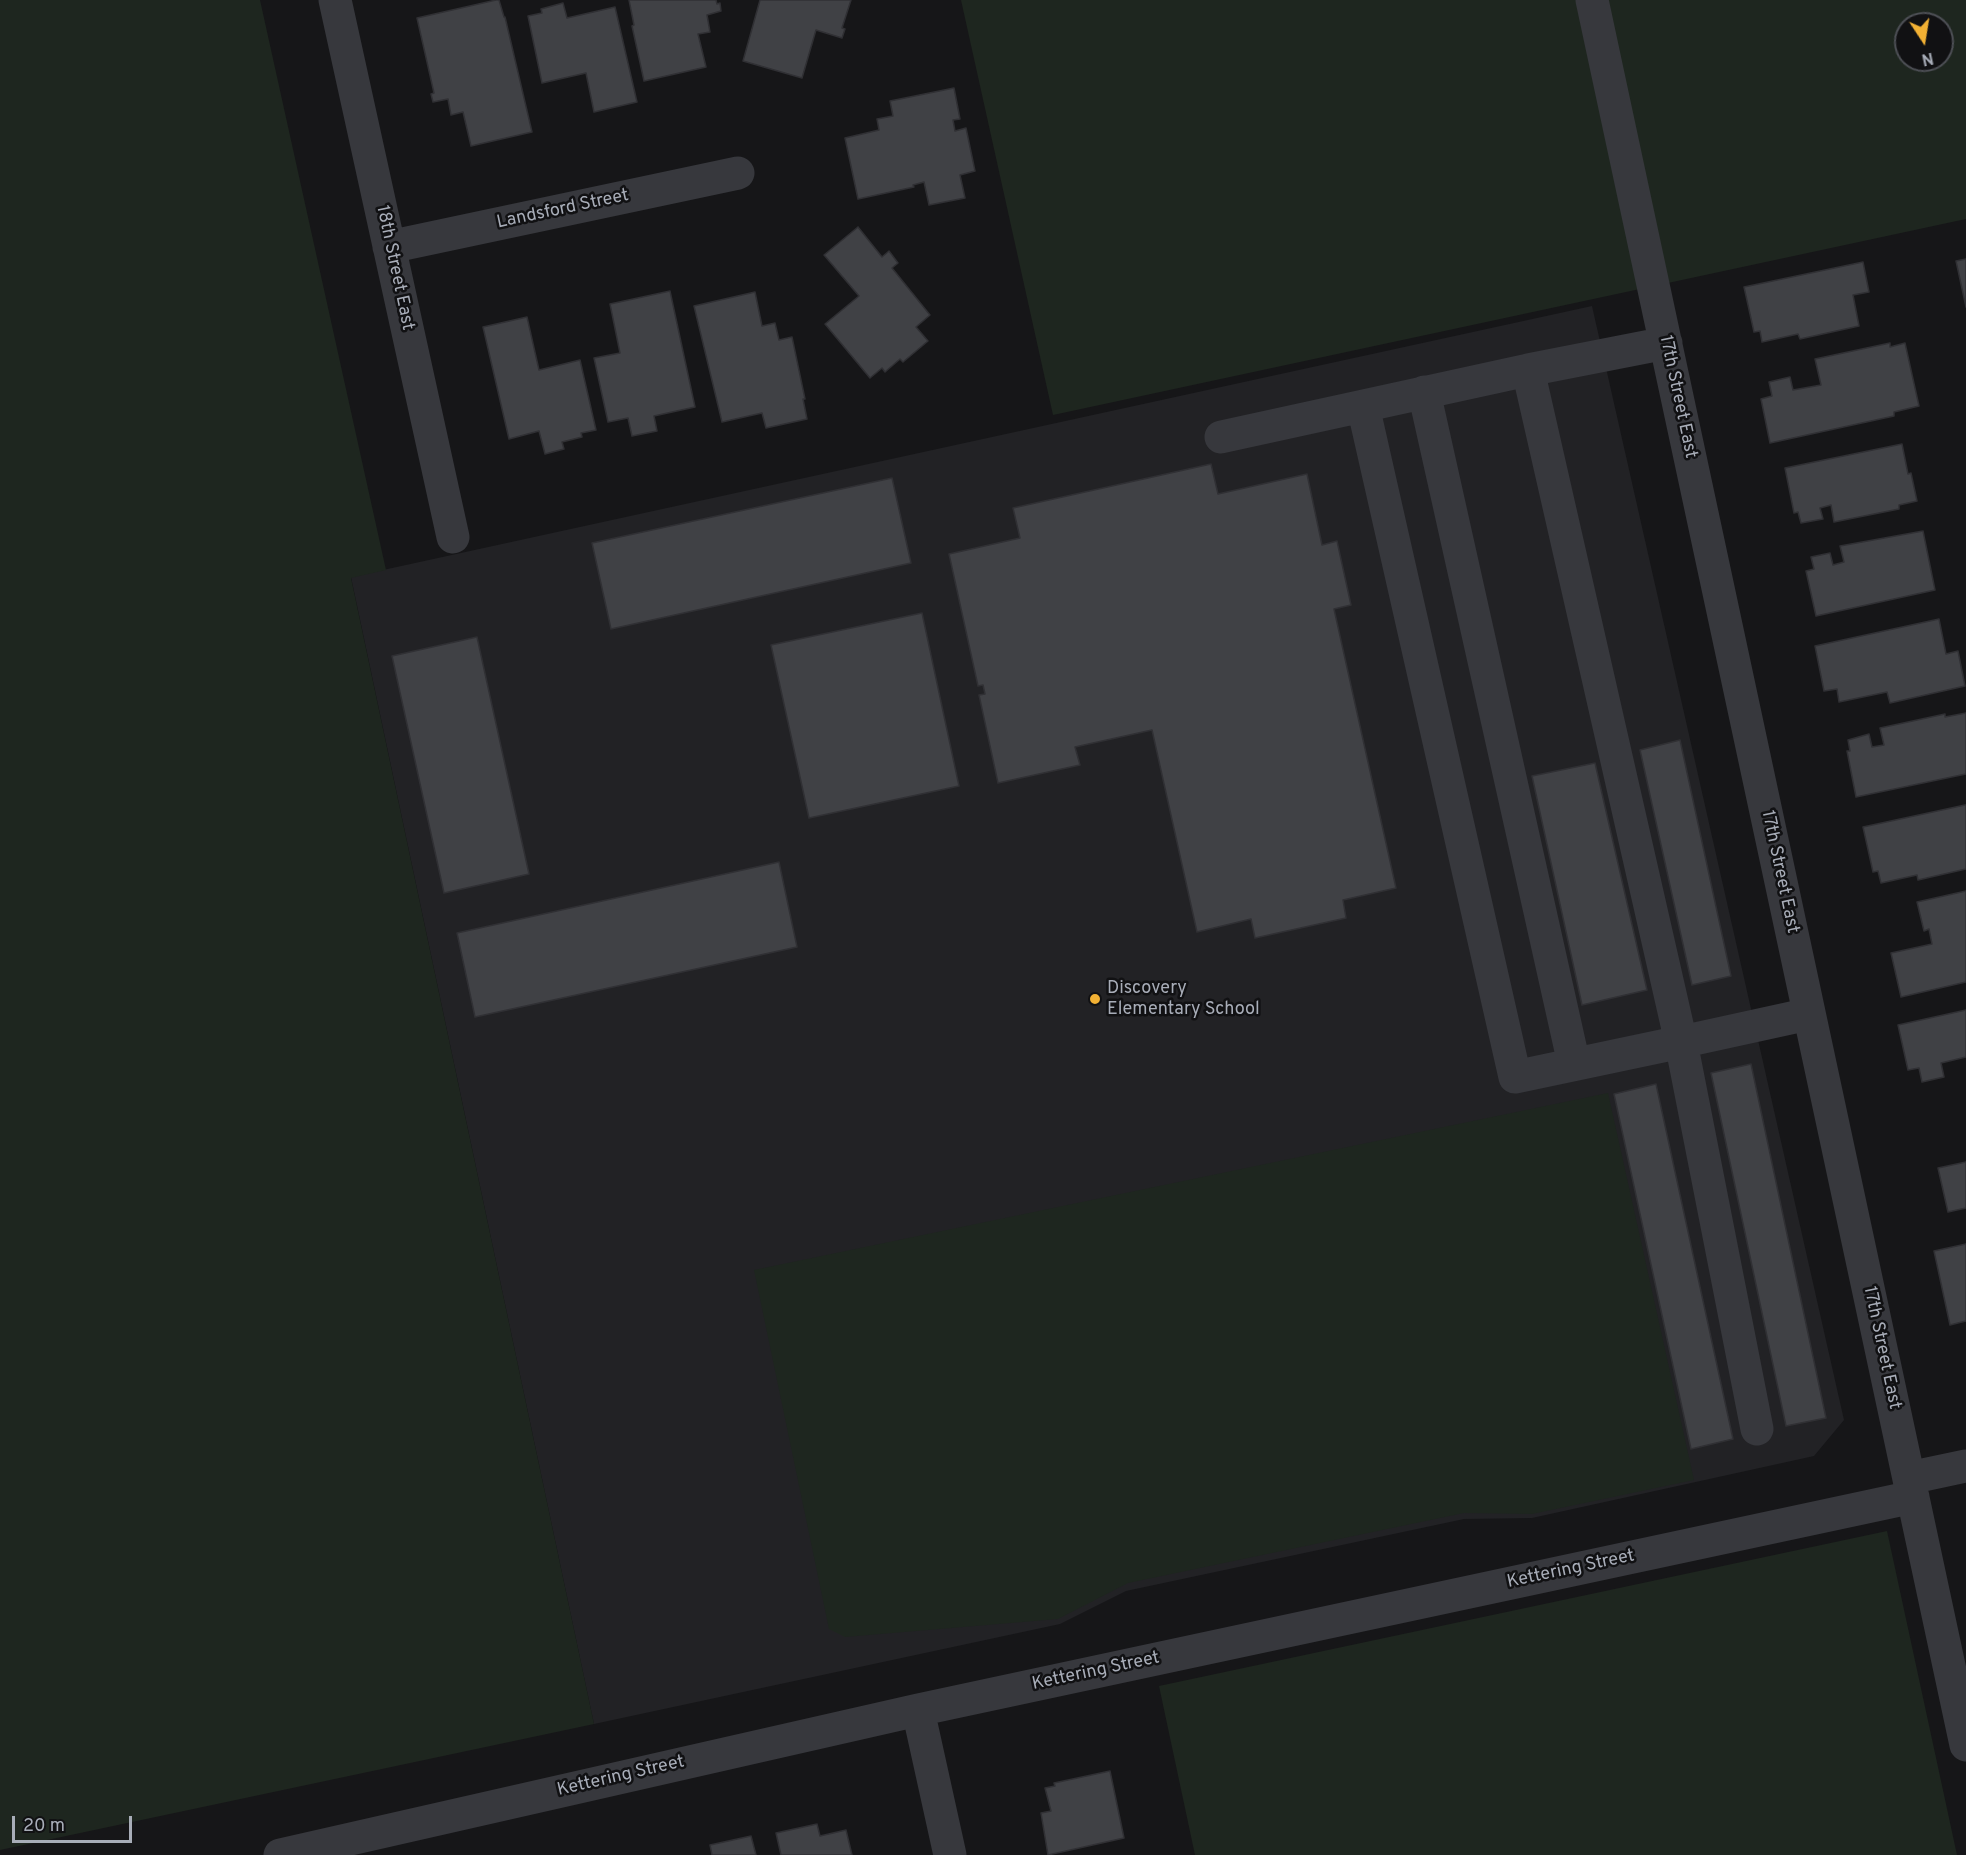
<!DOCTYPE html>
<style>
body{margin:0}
#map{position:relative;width:1966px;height:1855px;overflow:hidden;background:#161618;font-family:Overpass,sans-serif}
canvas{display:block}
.north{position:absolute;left:1894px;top:12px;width:60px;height:60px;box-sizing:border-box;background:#111113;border:2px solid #4d4f55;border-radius:50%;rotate:168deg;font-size:16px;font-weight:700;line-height:24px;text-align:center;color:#a8adb8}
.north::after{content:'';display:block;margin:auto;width:21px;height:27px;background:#f2b134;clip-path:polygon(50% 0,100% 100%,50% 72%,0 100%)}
.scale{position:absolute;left:12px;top:1816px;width:120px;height:27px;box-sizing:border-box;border:3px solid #a8adb8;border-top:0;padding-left:8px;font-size:18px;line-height:21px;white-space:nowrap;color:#a8adb8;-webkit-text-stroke:4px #111113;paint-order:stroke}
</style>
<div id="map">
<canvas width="1966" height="1855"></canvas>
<div class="north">N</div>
<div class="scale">20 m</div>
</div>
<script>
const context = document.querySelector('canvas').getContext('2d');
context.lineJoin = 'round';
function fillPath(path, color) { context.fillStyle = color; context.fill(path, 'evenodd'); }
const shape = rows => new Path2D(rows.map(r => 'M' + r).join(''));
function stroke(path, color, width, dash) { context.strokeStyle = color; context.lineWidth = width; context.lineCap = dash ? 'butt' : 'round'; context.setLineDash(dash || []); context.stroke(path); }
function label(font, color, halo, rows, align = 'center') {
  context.font = font + ' Overpass,sans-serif'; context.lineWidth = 5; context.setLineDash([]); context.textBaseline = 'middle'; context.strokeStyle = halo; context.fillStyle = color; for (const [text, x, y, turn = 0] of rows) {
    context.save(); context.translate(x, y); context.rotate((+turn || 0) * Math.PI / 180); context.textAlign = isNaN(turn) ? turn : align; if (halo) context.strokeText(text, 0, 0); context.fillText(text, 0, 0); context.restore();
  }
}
const built = shape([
 [1592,306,1844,1420,1814,1456,1532,1518,1464,1519,1126,1591,1060,1624,594,1724,351,577]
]);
const green = shape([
 [0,0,260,0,386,570,351,578,594,1724,0,1850],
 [961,0,1966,0,1966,219,1053,415],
 [1906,24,1942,24,1942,60,1906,60],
 [1608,1093,1694,1480,1532,1514,1464,1513,1128,1583,1058,1619,845,1637,829,1629,754,1270],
 [1887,1531,1957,1855,1195,1855,1159,1686]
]);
const building = shape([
 [496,0,499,0,504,17,505,17,532,132,471,146,463,112,451,115,448,99,433,102,431,94,434,93,417,18,496,0],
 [629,0,716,0,717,4,720,3,721,11,707,15,710,32,698,34,706,67,644,81,632,26,634,25,629,0],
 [760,0,851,0,842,28,845,29,842,38,816,30,802,78,743,61,760,0],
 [563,3,567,18,615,7,637,102,594,112,586,73,542,83,528,16,542,13,541,9,563,3],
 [954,88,960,119,953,120,955,131,966,128,975,171,960,175,965,198,929,205,924,182,913,185,914,187,858,199,845,138,879,130,877,119,893,116,890,101,954,88],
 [858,227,882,257,889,251,898,263,892,268,930,315,916,327,928,341,903,362,900,359,885,372,882,368,870,378,825,324,859,296,824,255,858,227],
 [1966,259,1966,307,1956,261,1966,259],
 [1863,262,1869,292,1853,295,1859,326,1800,339,1798,334,1762,342,1760,331,1754,332,1744,287,1863,262],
 [670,291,695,407,654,416,657,431,632,436,628,418,608,422,594,358,620,353,610,304,670,291],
 [755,292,762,326,775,323,779,340,792,337,805,399,803,399,807,419,766,428,762,413,722,422,694,306,755,292],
 [527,317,539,370,580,360,596,430,581,433,582,437,562,442,564,449,545,454,539,431,509,439,483,327,527,317],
 [1890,343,1890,347,1905,343,1919,406,1894,412,1894,416,1770,443,1761,399,1772,396,1769,382,1790,377,1793,390,1821,385,1815,359,1890,343],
 [1902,444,1908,474,1911,473,1917,501,1899,505,1899,509,1834,522,1831,505,1820,508,1823,519,1801,523,1798,512,1794,513,1785,468,1902,444],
 [1211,464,1218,494,1307,474,1322,545,1337,541,1351,605,1334,609,1396,888,1343,900,1346,918,1255,938,1251,919,1197,932,1152,730,1075,747,1080,765,998,783,979,695,985,694,983,685,978,686,949,554,1020,538,1013,508,1211,464],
 [892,478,911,563,611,629,592,543,892,478],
 [1923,531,1935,590,1816,616,1806,571,1814,569,1811,557,1830,553,1833,565,1844,562,1840,546,1923,531],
 [922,613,959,786,809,818,771,645,922,613],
 [1939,619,1946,654,1958,651,1965,686,1890,703,1887,692,1839,702,1837,689,1824,691,1815,646,1939,619],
 [477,637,529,874,444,893,392,656,477,637],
 [1966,713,1966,774,1856,797,1847,751,1850,751,1848,740,1869,734,1872,747,1884,745,1880,728,1945,714,1945,717,1966,713],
 [1680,740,1731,976,1692,985,1640,750,1680,740],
 [1595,763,1647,990,1582,1005,1532,776,1595,763],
 [1965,805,1966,805,1966,869,1918,880,1917,875,1881,883,1878,871,1873,872,1863,827,1965,805],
 [779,862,797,947,475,1017,457,933,779,862],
 [1966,891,1966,982,1901,997,1891,953,1932,944,1929,929,1924,931,1917,902,1966,891],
 [1966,1010,1966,1057,1941,1063,1944,1077,1922,1082,1919,1068,1908,1070,1898,1025,1966,1010],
 [1751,1064,1826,1418,1786,1426,1711,1073,1751,1064],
 [1656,1084,1733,1439,1691,1449,1614,1094,1656,1084],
 [1966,1162,1966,1208,1948,1212,1938,1168,1966,1162],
 [1966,1244,1966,1321,1950,1325,1934,1251,1966,1244],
 [1110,1771,1124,1838,1048,1855,1041,1813,1051,1811,1045,1788,1055,1786,1054,1783,1110,1771],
 [817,1824,820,1836,846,1830,852,1855,781,1855,776,1833,817,1824],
 [751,1836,756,1855,712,1855,710,1845,751,1836]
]);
const minor = shape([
 [335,0,453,537],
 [1592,0,1966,1745],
 [389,247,738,173],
 [1666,343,1528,370,1681,1042,1809,1014],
 [1424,392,1574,1064],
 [1363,406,1515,1077,1681,1042,1757,1429],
 [1221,437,1528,370],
 [1909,1478,1966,1466],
 [918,1710,950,1855],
 [280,1855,918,1710,1913,1497]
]);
const markers = [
 [1095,999,6,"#f2b134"]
];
const streetNames = [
 ["Landsford Street",563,210,-12],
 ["18th Street East",394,268,78],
 ["17th Street East",1677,397,78],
 ["17th Street East",1779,872,78],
 ["17th Street East",1881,1348,78],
 ["Kettering Street",1571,1570,-12],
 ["Kettering Street",1096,1672,-12],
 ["Kettering Street",621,1777,-13]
];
const poiNames = [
 ["Discovery",1107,989],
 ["Elementary School",1107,1010]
];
fillPath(built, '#222225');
fillPath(green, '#1e261f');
fillPath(building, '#404145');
stroke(building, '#303034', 1.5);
stroke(minor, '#37383d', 33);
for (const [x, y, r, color] of markers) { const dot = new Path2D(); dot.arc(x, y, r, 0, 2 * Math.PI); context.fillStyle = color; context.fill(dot); stroke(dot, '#111113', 2); }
label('18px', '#a8adb8', '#111113', streetNames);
label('18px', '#a8adb8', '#111113', poiNames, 'left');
</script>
